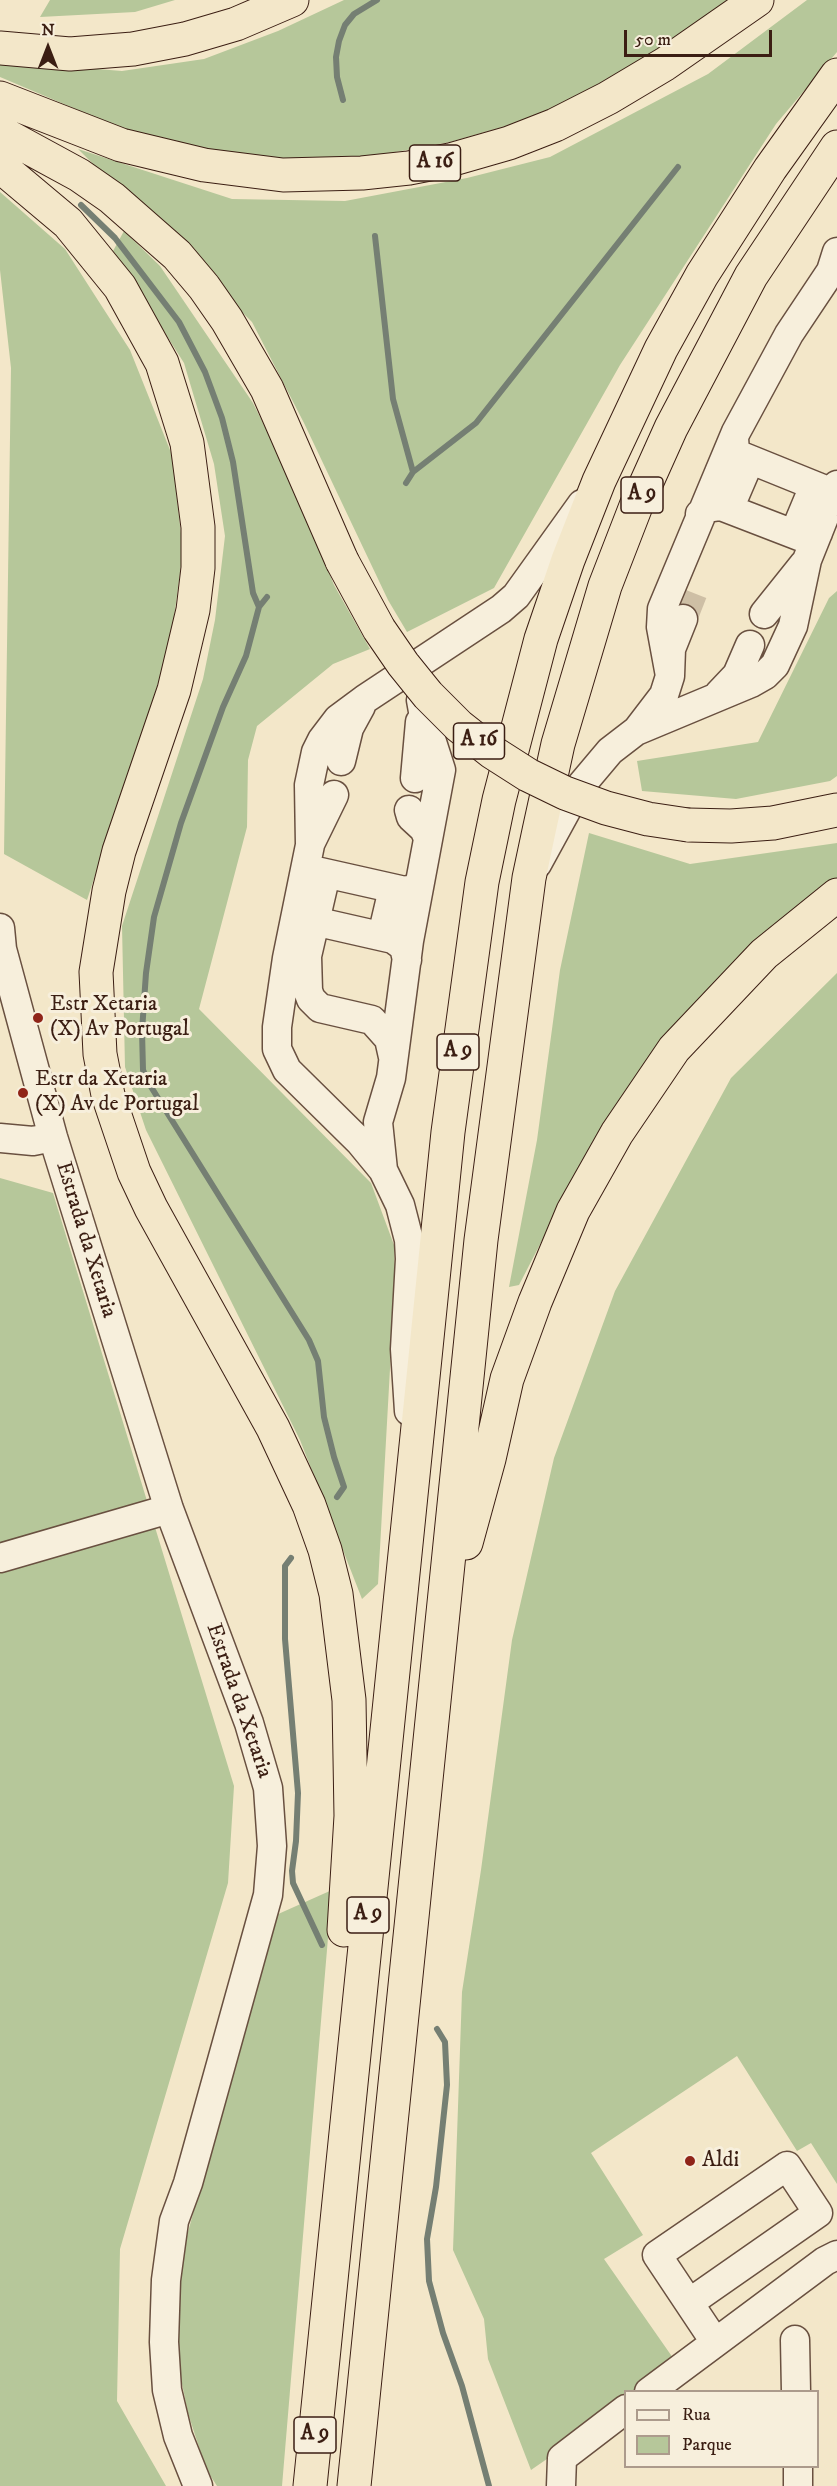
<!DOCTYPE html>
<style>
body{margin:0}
#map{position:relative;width:837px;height:2486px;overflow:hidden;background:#f3e7c9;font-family:"IM FELL DW Pica",serif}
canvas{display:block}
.legend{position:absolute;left:624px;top:2390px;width:195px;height:78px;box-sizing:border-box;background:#f7efdc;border:2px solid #ac9b8c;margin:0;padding:8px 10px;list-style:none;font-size:18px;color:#3b1e13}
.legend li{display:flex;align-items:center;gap:12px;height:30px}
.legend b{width:30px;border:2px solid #ac9b8c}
.north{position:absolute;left:18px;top:18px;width:60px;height:60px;-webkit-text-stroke:4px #f7efdc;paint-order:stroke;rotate:0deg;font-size:16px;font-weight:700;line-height:24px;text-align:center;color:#3b1e13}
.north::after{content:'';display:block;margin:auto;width:21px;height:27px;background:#3b1e13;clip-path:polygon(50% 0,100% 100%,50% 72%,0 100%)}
.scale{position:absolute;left:624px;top:30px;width:148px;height:27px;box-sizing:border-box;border:3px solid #3b1e13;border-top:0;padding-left:8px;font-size:18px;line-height:21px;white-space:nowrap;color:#3b1e13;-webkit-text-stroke:4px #f7efdc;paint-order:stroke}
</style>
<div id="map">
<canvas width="837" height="2486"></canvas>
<ul class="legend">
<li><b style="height:8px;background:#f7efdc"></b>Rua</li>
<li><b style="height:16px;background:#b6c79a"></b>Parque</li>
</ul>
<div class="north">N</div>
<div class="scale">50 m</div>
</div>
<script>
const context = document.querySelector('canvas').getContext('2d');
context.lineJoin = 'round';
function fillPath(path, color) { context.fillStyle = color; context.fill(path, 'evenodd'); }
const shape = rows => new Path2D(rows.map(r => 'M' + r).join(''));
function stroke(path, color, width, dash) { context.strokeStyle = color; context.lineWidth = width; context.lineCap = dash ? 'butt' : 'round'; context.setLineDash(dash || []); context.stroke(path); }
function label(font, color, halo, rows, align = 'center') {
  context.font = font + ' "IM FELL DW Pica",serif'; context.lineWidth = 6; context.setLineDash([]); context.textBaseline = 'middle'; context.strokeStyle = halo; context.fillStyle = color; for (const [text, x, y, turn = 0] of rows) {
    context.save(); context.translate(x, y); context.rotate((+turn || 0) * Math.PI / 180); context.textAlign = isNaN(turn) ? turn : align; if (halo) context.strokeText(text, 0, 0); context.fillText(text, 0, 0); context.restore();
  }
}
const green = shape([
 [50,0,175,0,135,12,40,17],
 [344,0,735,0,562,110,450,142,336,163,218,154,144,138,0,77,0,61,122,71,204,59,278,31],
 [807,0,837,0,837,52,776,124,620,365,494,588,407,632,388,600,304,423,252,322,78,149,232,199,345,201,467,178,550,157,708,74],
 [0,192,65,249,130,350,172,455,183,551,170,647,87,900,4,854,11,368,0,270],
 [124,231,160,266,253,403,293,483,334,585,370,649,333,664,257,726,248,760,247,827,199,1009,371,1183,394,1245,395,1279,378,1584,362,1599,300,1440,146,1130,125,1067,122,926,203,679,215,620,225,536,214,464,184,363,113,251],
 [837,591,837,776,830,781,736,799,642,791,637,761,758,742,829,598],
 [589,833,690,864,837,843,837,878,765,937,670,1038,595,1138,519,1285,509,1287,537,1140,560,970],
 [837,973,837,2184,811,2143,797,2151,737,2056,591,2153,643,2235,604,2259,680,2368,646,2391,626,2392,625,2405,531,2470,488,2359,484,2319,453,2250,462,1992,481,1870,512,1640,554,1458,615,1291,731,1078],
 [0,1178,53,1193,234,1786,228,1883,120,2249,117,2401,166,2486,0,2486],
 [332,1890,282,2486,217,2486,206,2469,188,2413,173,2340,178,2268,276,1915]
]);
const stream = shape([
 [343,100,337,77,336,57,339,41,345,25,354,14,377,0],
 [81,205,115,238,179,322,205,372,222,418,233,462,253,593,259,607],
 [375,236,393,399,413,472,406,483],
 [413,472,476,423,678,167],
 [267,597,259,607,246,656,223,707,181,823,154,917,146,973,142,1031,143,1070,148,1082,309,1340,318,1361,324,1417,334,1457,344,1487,337,1497],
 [291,1558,285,1566,285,1639,298,1793,296,1841,292,1871,293,1883,322,1945],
 [437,2029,445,2042,447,2085,436,2187,427,2239,429,2281,443,2333,462,2386,489,2486]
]);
const minorTunnel = shape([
 [683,619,696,586]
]);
const minor = shape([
 [734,438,735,452,739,455,823,489,829,497,829,504],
 [729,509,750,460],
 [700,514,707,508,721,506,804,538,809,538,818,533],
 [794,534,814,486],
 [764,614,804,564],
 [670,676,661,627,662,609,736,432,789,334,831,271,837,252],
 [719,694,737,675,750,645],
 [638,729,664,695,670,676,671,649,683,619],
 [341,761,349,728,361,706],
 [415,778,420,722],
 [409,810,411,817,424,829,428,838],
 [311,842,334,795],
 [537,864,578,789,610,751,636,731,751,683,765,675,775,665,793,626,807,560,837,485],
 [309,874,316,871,405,891,416,888,420,881],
 [326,874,307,956,308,991,311,999,320,1008,372,1020,389,1039,393,1057],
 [299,913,305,919,393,939,404,947,407,960],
 [0,928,2,949,53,1137,169,1509,249,1723,268,1788,272,1846,268,1895,188,2183,174,2221,166,2280,164,2342,167,2390,178,2436,198,2486],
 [382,936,393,889],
 [0,1138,33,1141,53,1137],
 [383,1170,378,1122,391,1078,409,941,441,770,424,717,421,700],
 [409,1411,405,1349,410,1259,409,1240,400,1205,383,1170,360,1142,287,1070,277,1049,277,1027,287,958,310,845,309,785,316,752,322,740,338,719,365,699,501,609,516,596,582,504],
 [0,1558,169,1509],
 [689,2303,818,2213,787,2166,657,2255,715,2342],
 [795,2340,796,2392],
 [649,2392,825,2261,837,2255],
 [798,2466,798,2486],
 [561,2486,562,2458,626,2409]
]);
const highway = shape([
 [0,48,70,54,133,49,185,39,236,24,292,0],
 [0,98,121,145,204,165,283,175,362,173,409,168,450,160,509,143,555,125,608,98,665,64,757,0],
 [0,132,79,175,112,198,177,255,204,287,227,320,267,389,342,561],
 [0,166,68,223,120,287,162,363,187,443,198,527,198,568,193,610,174,690,119,851,109,891,96,972,100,1054,108,1095,134,1172,151,1208,273,1428,309,1505,325,1550,336,1594,349,1700,351,1816,344,1930],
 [688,825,731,826,773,823,837,810],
 [466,1543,489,1459,507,1379,535,1302,573,1211,617,1133,674,1049,764,954,837,895],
 [310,2486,448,1132,482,882,499,800,541,639,568,560,599,481,661,349,702,275,770,169,837,75],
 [354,2486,481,1240,529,878,539,831,558,744,605,586,636,506,671,428,751,276,837,147]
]);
const highwayBridge = shape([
 [342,561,379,629,403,664,428,695,459,726,492,752,528,775,565,793,606,808,648,819,688,825]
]);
const markers = [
 [38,1018,6,"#8f2418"],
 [23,1093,6,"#8f2418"],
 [690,2161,6,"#8f2418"]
];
const shields = [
 [435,163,51],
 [642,495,42],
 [479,741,51],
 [458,1052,42],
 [368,1915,42],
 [315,2435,42]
];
const shieldNames = [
 ["A 16",435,163],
 ["A 9",642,495],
 ["A 16",479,741],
 ["A 9",458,1052],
 ["A 9",368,1915],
 ["A 9",315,2435]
];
const poiNames = [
 ["Estr Xetaria",50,1005],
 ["(X) Av Portugal",50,1030],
 ["Estr da Xetaria",35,1080],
 ["(X) Av de Portugal",35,1105],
 ["Aldi",702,2161]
];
const streetNames = [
 ["Estrada da Xetaria",85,1240,73],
 ["Estrada da Xetaria",238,1701,71]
];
fillPath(green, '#b6c79a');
stroke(stream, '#757f73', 6);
stroke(minorTunnel, '#cebfa5', 28, [28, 14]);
stroke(minor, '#695040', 31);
stroke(highway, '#3b1e13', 35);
stroke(minor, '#f7efdc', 28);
stroke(highway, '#f3e7c9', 33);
stroke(highwayBridge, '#3b1e13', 35, []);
stroke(highwayBridge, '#f3e7c9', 33);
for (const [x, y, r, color] of markers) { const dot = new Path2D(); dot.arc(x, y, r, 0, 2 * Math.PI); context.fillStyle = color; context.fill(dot); stroke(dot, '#f7efdc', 2); }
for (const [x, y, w] of shields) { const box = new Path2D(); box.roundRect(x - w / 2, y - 18, w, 36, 4.5); context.fillStyle = '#f7efdc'; context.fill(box); stroke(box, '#3b1e13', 1.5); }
label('bold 21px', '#3b1e13', null, shieldNames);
label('22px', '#3b1e13', '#f7efdc', poiNames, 'left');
label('22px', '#3b1e13', '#f7efdc', streetNames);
</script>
